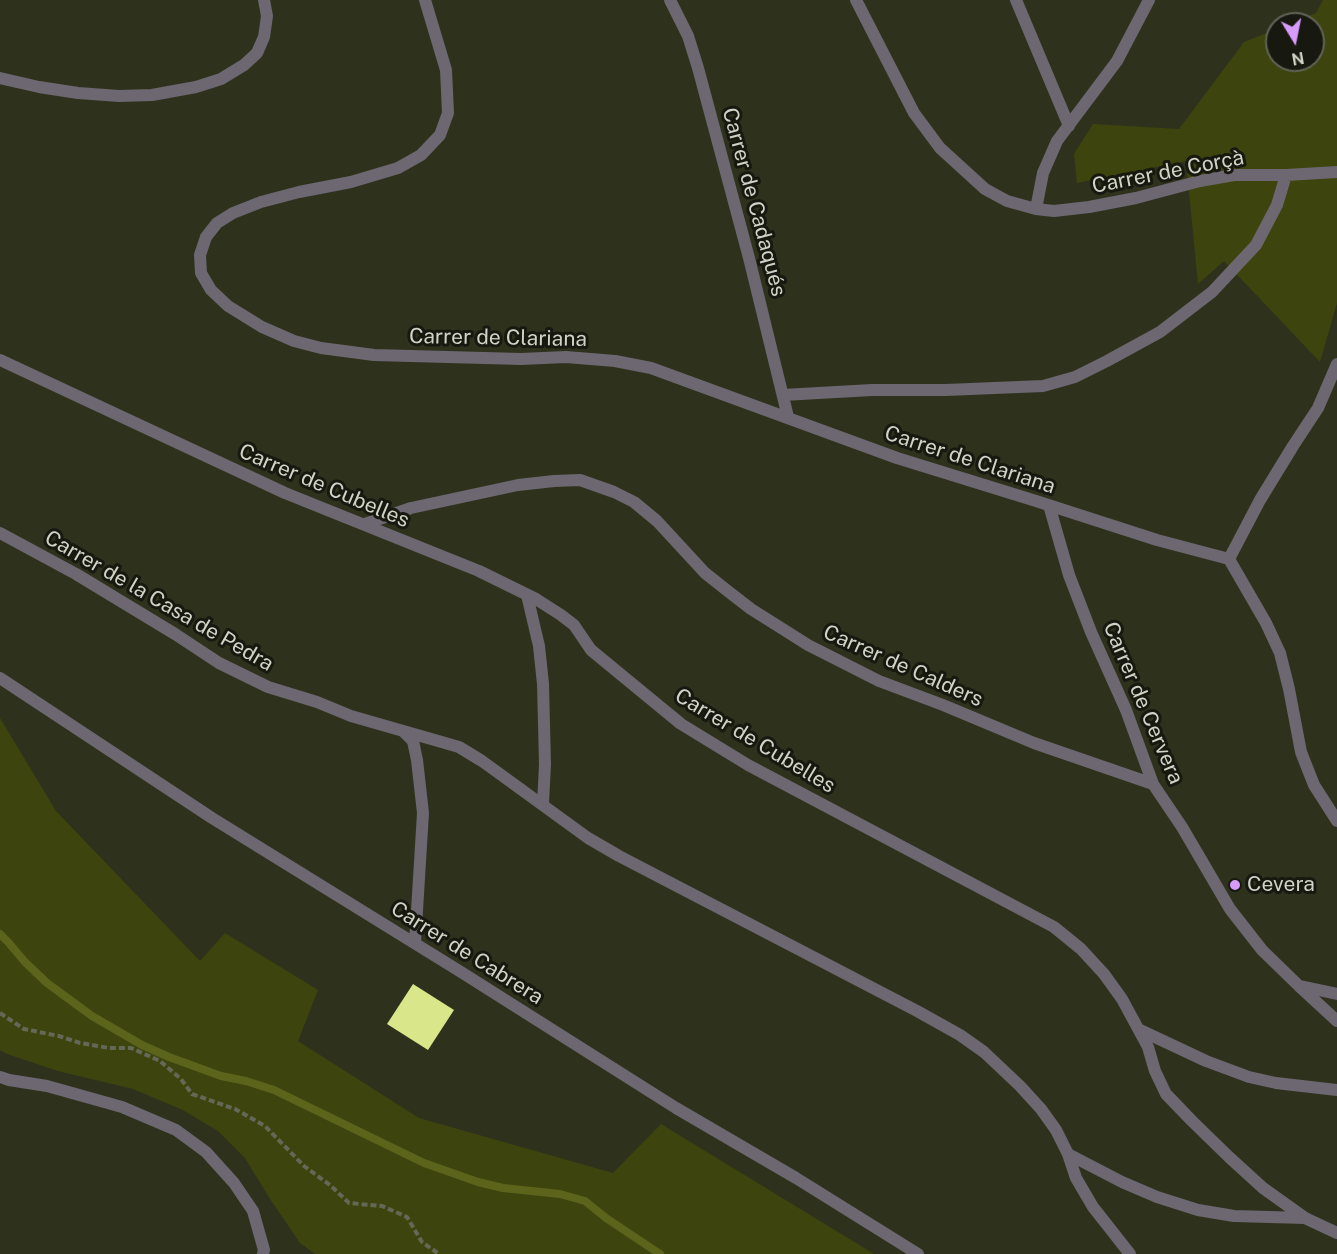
<!DOCTYPE html>
<meta charset="utf-8">
<style>
body{margin:0}
#map{position:relative;width:1337px;height:1254px;overflow:hidden;background:#2e321d;font-family:"Public Sans",sans-serif}
canvas{display:block}
.north{position:absolute;left:1265px;top:12px;width:60px;height:60px;box-sizing:border-box;background:#17180f;border:2px solid #616358;border-radius:50%;rotate:170deg;font-size:16px;font-weight:700;line-height:24px;text-align:center;color:#d0d3c6}
.north::after{content:'';display:block;margin:auto;width:21px;height:27px;background:#d79bf9;clip-path:polygon(50% 0,100% 100%,50% 72%,0 100%)}
</style>
<div id="map">
<canvas width="1337" height="1254"></canvas>
<div class="north">N</div>
</div>
<script>
const context = document.querySelector('canvas').getContext('2d');
context.lineJoin = 'round';
function fillPath(path, color) { context.fillStyle = color; context.fill(path, 'evenodd'); }
const shape = rows => new Path2D(rows.map(r => 'M' + r).join(''));
function stroke(path, color, width, dash) { context.strokeStyle = color; context.lineWidth = width; context.lineCap = dash ? 'butt' : 'round'; context.setLineDash(dash || []); context.stroke(path); }
function label(font, color, halo, rows, align = 'center') {
  context.font = font + ' "Public Sans",sans-serif'; context.lineWidth = 6; context.setLineDash([]); context.textBaseline = 'middle'; context.strokeStyle = halo; context.fillStyle = color; for (const [text, x, y, turn = 0] of rows) {
    context.save(); context.translate(x, y); context.rotate((+turn || 0) * Math.PI / 180); context.textAlign = isNaN(turn) ? turn : align; if (halo) context.strokeText(text, 0, 0); context.fillText(text, 0, 0); context.restore();
  }
}
const green = shape([
 [1323,0,1337,0,1337,303,1320,362,1224,261,1198,284,1186,161,1077,183,1074,154,1093,124,1179,129,1244,42,1277,29,1277,60,1313,60,1313,24,1289,24,1316,13],
 [0,718,56,811,200,961,225,933,318,990,298,1041,419,1118,613,1173,661,1124,874,1254,315,1254,300,1243,270,1199,245,1158,218,1131,183,1110,133,1089,58,1071,7,1054,0,1050]
]);
const stream = shape([
 [0,934,8,942,25,962,47,983,92,1016,142,1045,169,1057,221,1076,246,1081,274,1090,424,1163,478,1182,503,1188,560,1194,585,1201,606,1218,660,1254]
]);
const building = shape([
 [413,984,454,1010,428,1050,387,1024]
]);
const path = shape([
 [0,1013,24,1029,59,1036,80,1043,109,1048,131,1048,160,1061,181,1079,192,1094,235,1109,265,1126,304,1166,330,1185,349,1203,382,1206,407,1217,422,1242,439,1254]
]);
const minor = shape([
 [425,0,446,70,448,113,440,135,421,155,398,168,351,182,299,192,261,202,233,213,217,223,206,237,200,255,201,273,211,290,228,306,262,327,294,341,321,348,374,355,521,359,566,357,615,361,651,368,897,458,1036,501,1157,540,1229,559],
 [670,0,688,36,698,68,749,258,788,417],
 [1016,0,1069,126],
 [0,78,39,87,78,93,119,96,152,95,196,87,221,79,244,65,257,53,264,37,267,16,264,0],
 [1286,175,1337,172],
 [1036,209,1043,173,1057,141,1117,61,1149,0],
 [0,360,285,493,479,571,536,599,561,615,574,625,591,650,681,724,748,765,1054,927,1081,949,1104,974,1122,999,1148,1047,1155,1071,1166,1094,1192,1121,1229,1157,1263,1188,1305,1218],
 [783,395,872,390,946,390,1043,386,1075,377,1107,361,1160,332,1212,292,1256,245,1277,205,1286,175,1234,175,1200,181,1136,198,1089,207,1054,211,1036,209,1007,201,985,189,940,148,914,113,856,0],
 [1049,505,1069,575,1091,632,1126,710,1153,784,1182,827,1230,909,1262,950,1299,986,1337,1021],
 [365,524,411,508,518,485,554,481,580,480,614,492,634,502,657,521,705,573,729,592,751,609,808,645,879,681,943,705,1034,743,1153,784],
 [0,533,76,574,175,634,219,663,268,687,317,702,351,716,459,747,482,761,588,838,619,856,917,1011,960,1035,984,1052,1020,1086,1041,1109,1056,1130,1068,1154,1076,1178,1093,1207,1130,1254],
 [1229,559,1266,623,1280,653,1289,689,1301,752,1314,785,1337,821],
 [1229,559,1260,500,1293,446,1318,408,1337,364],
 [527,595,539,646,543,684,545,764,543,804],
 [0,678,212,818,461,972,676,1108,796,1178,918,1254],
 [404,732,413,741,417,760,423,813,415,943],
 [1300,986,1337,994],
 [1140,1030,1206,1061,1249,1077,1276,1083,1337,1090],
 [0,1077,9,1080,47,1086,122,1107,176,1130,206,1152,234,1183,253,1211,264,1250,263,1254],
 [1068,1154,1122,1182,1157,1197,1198,1210,1234,1216,1305,1218,1337,1233]
]);
const markers = [
 [1235,885,6,"#d79bf9"]
];
const streetNames = [
 ["Carrer de Corçà",1168,172,-11],
 ["Carrer de Cadaqués",754,202,75],
 ["Carrer de Clariana",498,338,1],
 ["Carrer de Clariana",970,460,18],
 ["Carrer de Cubelles",324,486,23],
 ["Carrer de la Casa de Pedra",159,601,30],
 ["Carrer de Calders",903,666,24],
 ["Carrer de Cervera",1143,703,67],
 ["Carrer de Cubelles",755,741,31],
 ["Carrer de Cabrera",467,953,32]
];
const poiNames = [
 ["Cevera",1247,885]
];
fillPath(green, '#3e440d');
stroke(stream, '#5c641c', 8);
fillPath(building, '#d9e689');
stroke(path, '#646856', 4, [6, 3]);
stroke(minor, '#6c6770', 12);
for (const [x, y, r, color] of markers) { const dot = new Path2D(); dot.arc(x, y, r, 0, 2 * Math.PI); context.fillStyle = color; context.fill(dot); stroke(dot, '#17180f', 2); }
label('21px', '#d0d3c6', '#17180f', streetNames);
label('21px', '#d0d3c6', '#17180f', poiNames, 'left');
</script>
